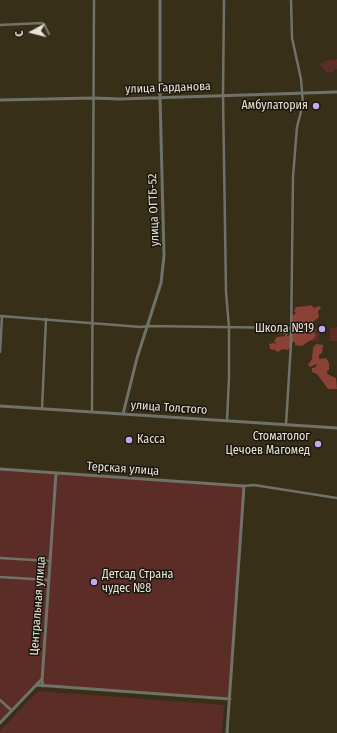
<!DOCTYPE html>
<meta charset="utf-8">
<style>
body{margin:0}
#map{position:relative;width:337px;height:733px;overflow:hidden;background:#382f19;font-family:"Fira Sans Condensed",sans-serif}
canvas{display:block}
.north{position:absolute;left:12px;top:12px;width:40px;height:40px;-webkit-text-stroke:3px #1c170e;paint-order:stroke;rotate:263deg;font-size:11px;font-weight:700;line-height:16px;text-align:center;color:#e9e4d6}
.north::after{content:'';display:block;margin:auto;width:14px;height:18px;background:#e9e4d6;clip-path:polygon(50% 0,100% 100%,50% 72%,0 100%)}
</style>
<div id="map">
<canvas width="337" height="733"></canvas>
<div class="north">С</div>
</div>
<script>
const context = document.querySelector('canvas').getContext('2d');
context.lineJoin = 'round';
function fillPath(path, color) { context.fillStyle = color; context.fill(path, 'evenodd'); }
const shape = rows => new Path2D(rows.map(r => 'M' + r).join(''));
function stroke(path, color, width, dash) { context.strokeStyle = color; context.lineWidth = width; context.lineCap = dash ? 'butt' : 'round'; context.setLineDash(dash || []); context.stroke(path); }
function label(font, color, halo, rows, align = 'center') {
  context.font = font + ' "Fira Sans Condensed",sans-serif'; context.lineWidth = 3; context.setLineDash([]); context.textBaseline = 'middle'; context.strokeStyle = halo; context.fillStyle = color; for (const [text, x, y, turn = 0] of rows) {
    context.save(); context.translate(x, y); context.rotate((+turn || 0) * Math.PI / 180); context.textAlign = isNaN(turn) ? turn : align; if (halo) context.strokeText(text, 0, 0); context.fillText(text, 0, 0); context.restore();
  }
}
const green = shape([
 [337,59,337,69,333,69,333,72,327,73,320,65,320,63,325,63,325,61],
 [312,318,314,318,314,328,317,328,317,333,319,333,319,341,312,342],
 [337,327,337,341,330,341,330,328],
 [0,469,244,486,230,699,36,685,0,723],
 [38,691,224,705,222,733,0,733,0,731]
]);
const forest = shape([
 [311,305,314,308,319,306,321,308,318,311,319,317,309,325,311,327,310,331,313,331,315,334,316,336,312,340,309,341,302,346,295,345,295,342,293,342,288,350,282,349,278,352,275,350,270,349,269,344,274,343,277,345,274,341,277,337,285,336,285,334,280,334,278,333,279,330,287,329,288,333,287,336,289,336,292,316,296,313,294,311,296,307,308,306],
 [316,344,323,345,322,353,319,355,319,359,326,358,329,363,329,370,327,371,327,374,336,378,337,389,328,389,317,374,312,372,312,368,316,367,317,364,310,367,308,365,312,359,313,348]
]);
const minor = shape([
 [224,0,223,95,226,292,229,327,229,377,227,421],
 [0,25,42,23,44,24,49,34],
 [0,316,141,327,148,326,291,328],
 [0,352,2,316],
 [42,409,46,319],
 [92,412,94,0],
 [286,425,291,343,293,177,297,127,303,104,301,79,292,38,291,0],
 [244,486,254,485,337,498],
 [0,558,50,561],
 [0,577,49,580],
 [0,700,11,710]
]);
const tertiary = shape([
 [0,100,94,98,120,99,337,92],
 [0,406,337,428],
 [123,414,137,358,161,283,164,256,160,97,160,0],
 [0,469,244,486,227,733],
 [36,685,230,699],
 [43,686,42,681,56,473],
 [0,723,42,679]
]);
const markers = [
 [316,106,4,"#c5a6f0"],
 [322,329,4,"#c5a6f0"],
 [129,440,4,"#c5a6f0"],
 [318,444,4,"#c5a6f0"],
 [94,582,4,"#c5a6f0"]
];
const streetNames = [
 ["улица Гарданова",168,88,-2],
 ["улица ОГТБ-52",154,210,-92],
 ["улица Толстого",169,408,4],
 ["Терская улица",123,469,4],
 ["Центральная улица",38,606,-86]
];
const poiNames = [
 ["Амбулатория",308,106],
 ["Школа №19",314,329],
 ["Стоматолог",310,437],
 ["Цечоев Магомед",310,451],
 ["Касса",137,440,"left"],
 ["Детсад Страна",102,575,"left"],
 ["чудес №8",102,589,"left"]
];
fillPath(green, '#5b2d26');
fillPath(forest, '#8c4136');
stroke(minor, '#707267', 2.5);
stroke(tertiary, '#707267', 3);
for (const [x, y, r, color] of markers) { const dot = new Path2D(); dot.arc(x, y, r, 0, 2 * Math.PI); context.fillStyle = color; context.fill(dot); stroke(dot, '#1c170e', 1.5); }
label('12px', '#e9e4d6', '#1c170e', streetNames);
label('12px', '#e9e4d6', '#1c170e', poiNames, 'right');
</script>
